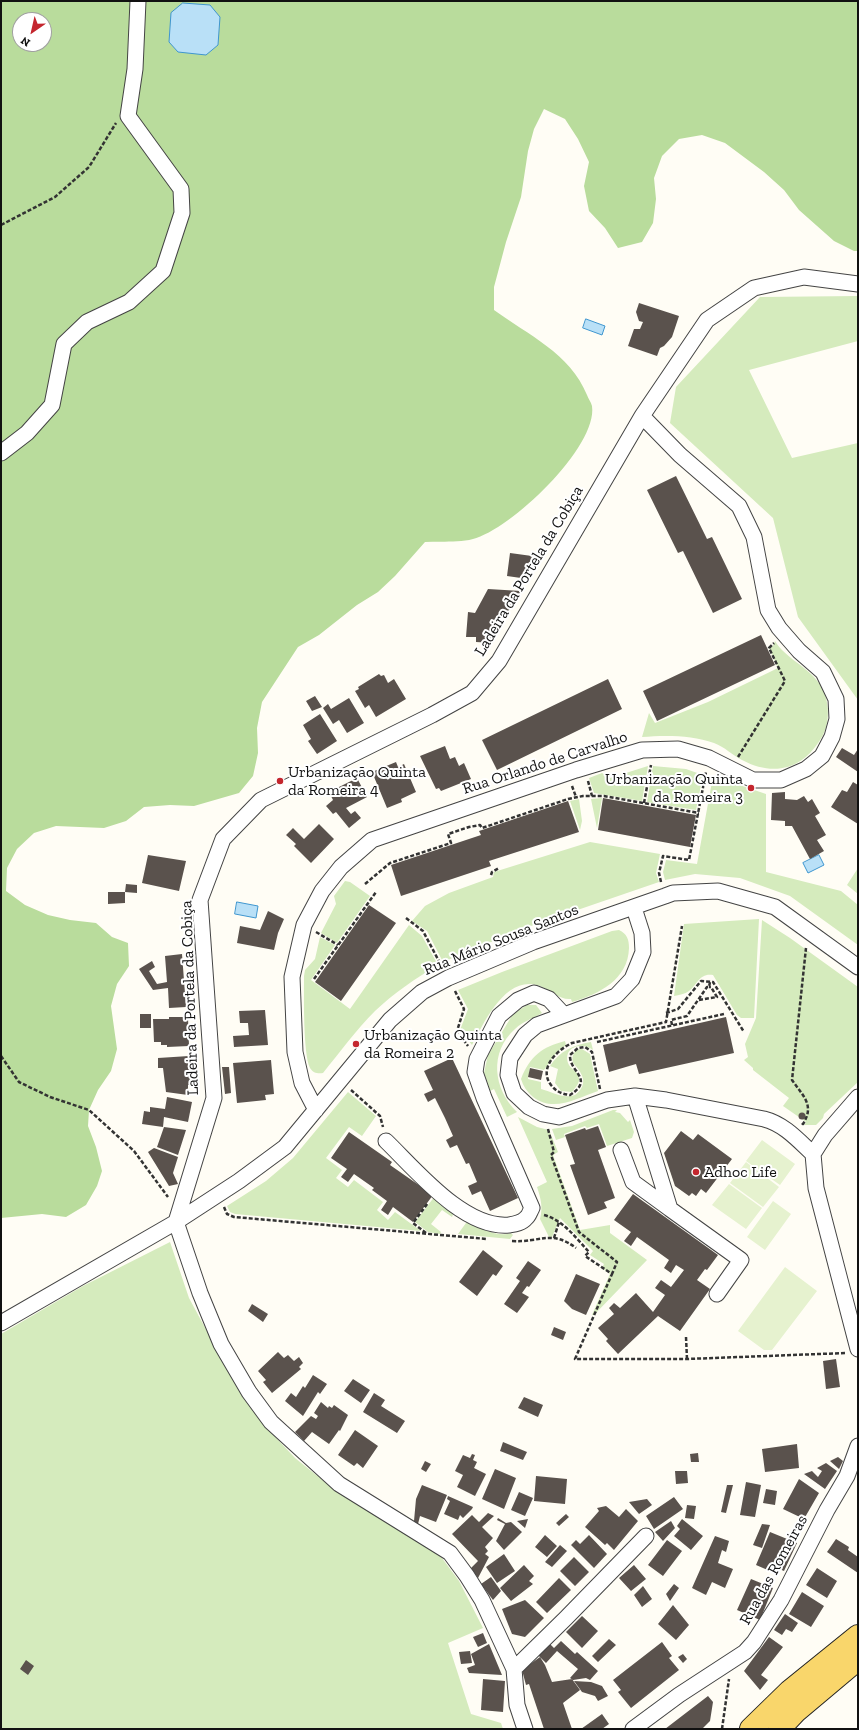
<!DOCTYPE html>
<html>
<head>
<meta charset="utf-8">
<style>
	body { margin:0 }
	#map { position:relative; width:859px; height:1730px; overflow:hidden; background:#fffdf5; font-family:"Zilla Slab",serif }
	canvas { display:block }
	.frame { position:absolute; inset:0; border:2px solid #111; pointer-events:none }
	.north { position:absolute; left:12px; top:12px; width:40px; height:40px; box-sizing:border-box; background:#fff; border:1px solid #a0a0a0; border-radius:50%; rotate:214deg; font-size:11px; font-weight:700; line-height:16px; text-align:center; color:#111 }
	.north::after { content:''; display:block; margin:auto; width:14px; height:18px; background:#c4262e; clip-path:polygon(50% 0,100% 100%,50% 72%,0 100%) }
</style>
</head>
<body>
<div id="map">
<canvas width="859" height="1730"></canvas>
<div class="frame"></div>
<div class="north">N</div>
</div>
<script>
const ctx = document.querySelector('canvas').getContext('2d');
ctx.lineJoin = 'round';
function paint(path, color) {
  ctx.fillStyle = color;
  ctx.fill(path, 'evenodd');
}
function strokePath(path, color, width, dash) {
  ctx.strokeStyle = color;
  ctx.lineWidth = width;
  ctx.lineCap = dash ? 'butt' : 'round';
  ctx.setLineDash(dash || []);
  ctx.stroke(path);
}
function write(font, color, halo, rows, align = 'center') {
  ctx.font = font + ' "Zilla Slab",serif';
  ctx.lineWidth = 4;
  ctx.setLineDash([]);
  ctx.textBaseline = 'middle';
  ctx.strokeStyle = halo;
  ctx.fillStyle = color;
  for (const [text, x, y, turn = 0] of rows) {
    ctx.save();
    ctx.translate(x, y);
    ctx.rotate((+turn || 0) * Math.PI / 180);
    ctx.textAlign = isNaN(turn) ? turn : align;
    if (halo) ctx.strokeText(text, 0, 0);
    ctx.fillText(text, 0, 0);
    ctx.restore();
  }
}
const green = new Path2D(`
	M858 296V341L749 370 792 458 858 443V700L798 617 773 518 670 423 676 387 760 297Z
	M775 641C785 658 807 666 819 683 829 696 831 720 823 735 805 768 776 778 742 760 732 755 725 747 714 743 692 735 665 735 642 737L649 713 655 723 708 702 778 668 769 648 773 646Z
	M648 766 642 801 594 793 589 778 602 773 610 778Z
	M653 766 686 769 703 775 696 810 647 802Z
	M713 776 766 794V872L841 891 858 905V945L790 896 740 878 695 874 665 880 663 872 666 860 697 864Z
	M602 798 597 828 591 799Z
	M579 799 582 821 580 830 570 801Z
	M590 842 660 854 656 873 659 882 525 928 443 962 427 931 412 921 425 906 449 893 493 877 494 872Z
	M858 868V894L847 885Z
	M345 881 350 882 370 896 337 943 321 933 336 904 334 896Z
	M759 919 754 1018H741L737 1015 713 975C699 973 698 984 689 991 685 994 679 995 674 996L684 924Z
	M762 920 790 938 858 987V1082L824 1114 823 1118 816 1125H804L806 1122 783 1106 789 1098 753 1070V1068L744 1060 748 1057 745 1044 756 1018Z
	M409 925 422 936 438 965C416 978 394 993 375 1011 356 1030 340 1052 323 1073 318 1074 313 1073 310 1068 303 1054 304 994 304 976L305 970 315 959 320 937 335 945 311 980 350 1009Z
	M619 930C627 934 629 939 629 948 628 980 599 994 572 1002L571 999C559 1000 551 990 540 986 506 974 485 1021 472 1045L460 1030 468 1009 458 990 502 972 612 931Z
	M527 1005H536L542 1013C533 1019 523 1021 515 1029 489 1052 493 1089 517 1112L507 1117 494 1089 490 1091 484 1073 488 1055 513 1014Z
	M565 1041 566 1045 556 1053 544 1070 530 1067 528 1079 541 1082V1089C552 1092 563 1099 575 1095 589 1084 583 1074 573 1063 571 1056 574 1049 582 1049L590 1054 598 1091C577 1098 554 1113 533 1097 527 1092 523 1086 521 1079 530 1056 542 1047 565 1041Z
	M591 1042 593 1050C583 1042 563 1046 568 1063 570 1069 578 1071 579 1078 580 1083 575 1088 572 1092L561 1091 555 1083 558 1069 550 1066C560 1051 573 1045 591 1042Z
	M348 1092 376 1116 362 1136 349 1127 326 1158 342 1170 336 1178 348 1187 354 1180 383 1202 377 1210 388 1220 395 1212 421 1231 235 1214 230 1212 227 1206 266 1181 293 1158Z
	M613 1110H617L615 1112 620 1113 628 1122 630 1120 634 1132 632 1138 607 1146 599 1124 587 1128 585 1126 564 1134 565 1137 556 1140 552 1129 572 1126Z
	M518 1117 537 1127 549 1130 558 1152 553 1155 580 1230 610 1225V1233L647 1260 594 1315H592L610 1274 602 1268 604 1264 590 1255 593 1251 560 1218 552 1237H549L540 1219C543 1207 541 1199 537 1187L547 1182Z
	M435 1196 454 1212 452 1217 442 1210 431 1224 441 1232 440 1234 428 1232 415 1222Z
	M466 1223H469C480 1228 499 1238 511 1233L513 1235 510 1239 458 1234Z
	M170 1242 189 1298 242 1396 266 1427 295 1458 335 1490 425 1545 442 1558 459 1581 483 1628 448 1643 471 1714 501 1723 503 1729H1V1334L83 1286Z`);
const forest = new Path2D(`
	M1 1H858V251H854L834 241 799 210 784 190 764 172 725 143 702 135 679 139 662 156 654 178 656 199 653 223 642 242 618 248 605 228 589 211 584 186 589 162 578 139 565 119 544 109 534 129 528 151 521 197 506 242 494 287V310C528 335 570 353 587 395 588 398 591 402 592 406 598 447 510 530 473 539 458 543 440 541 425 542L395 576 378 592 357 605 319 635 298 647 262 702 257 728 258 753 253 776 239 793 194 806 170 805 144 807 126 821 104 828 56 826 34 833 17 849 7 868 6 891 25 905 48 915 70 920 96 923 112 937 128 943 129 966 117 984 111 1006 117 1049 111 1071 98 1090 89 1110 88 1126 96 1147 102 1171 97 1186 86 1205 66 1217 42 1214 1 1218ZM20 20H44V44H20Z`);
const pitch = new Path2D(`
	M762 1140 795 1164 780 1185 746 1161Z
	M746 1162 779 1187 763 1207 730 1183Z
	M729 1184 762 1208 746 1229 712 1205Z
	M773 1201 791 1214 765 1250 747 1237Z
	M785 1267 817 1291 772 1350H764L738 1331Z`);
const water = new Path2D(`
	M183 3 210 5 220 17 218 45 206 55 178 52 169 42 171 13Z
	M586 319 605 326 602 335 583 328Z
	M819 855 824 865 808 873 803 863Z
	M237 902 258 906 256 918 235 914Z`);
const building = new Path2D(`
	M639 303 679 316 672 337 664 346 660 348 657 356 628 346 634 329H640L643 322 639 321 636 312Z
	M676 476 707 539 712 537 742 599 713 613 683 551 678 553 647 490Z
	M510 553 532 556 529 575 522 574 521 578 507 576Z
	M488 589 521 591 506 615H499L498 628H494L493 643 476 642V637H466L468 612 475 613Z
	M761 635 775 665 657 721 643 691Z
	M379 674 381 676 384 675 388 683 394 679 406 699 376 717 369 705 365 708 355 691 359 689 358 687Z
	M608 679 622 709 497 770 482 740Z
	M315 696 322 707 312 711 306 701Z
	M349 698 364 723 347 733 339 720 333 724 323 708 328 704 331 709Z
	M320 714 337 741 317 754 308 741 311 739 303 725Z
	M445 746 450 759 455 757 459 766 464 763 471 779 441 791 439 788 436 789 420 756Z
	M842 748 854 755 858 749V772L836 757Z
	M396 762 398 767 404 764 416 792 401 799 402 802 387 808 372 772Z
	M357 778 367 797 346 808 351 814 355 811 361 818 349 828 336 812 333 814 326 806 333 800 329 792Z
	M853 782 858 785V824L831 807 842 790 847 792Z
	M785 792V799L797 800 804 796 808 802 812 799 820 813 815 816 826 835 817 840 824 851 810 859 792 826H785V821L771 820 772 793Z
	M603 798 696 815 690 847 598 830Z
	M568 801 579 832 489 861 491 866 401 896 391 865 481 835 479 831Z
	M319 824 334 839 311 863 294 846 296 844 286 835 293 828 304 839Z
	M148 855 186 861 179 891 142 883Z
	M126 884 137 885V893L125 892V903L108 904V892H125Z
	M369 905 396 923 341 1001 315 982Z
	M268 911 284 919 278 933 274 950 237 943 240 926 260 930Z
	M182 954 186 1007 169 1008 168 988 153 990 139 969 152 961 155 967 149 971 157 984 167 982 165 956Z
	M265 1010 268 1045 234 1047 233 1036 249 1035 248 1023H240L239 1011Z
	M140 1014H151V1028H140Z
	M169 1017H188L189 1046 167 1047V1045H161V1042H154L153 1019H169Z
	M726 1017 734 1053 639 1074 636 1064 609 1072 603 1045Z
	M189 1056 191 1085H188V1095L166 1092 163 1068H158V1058Z
	M452 1058 518 1198 490 1211 481 1191 472 1195 468 1186 477 1182 469 1163 466 1164 457 1145 450 1148 446 1140 453 1136 445 1118 435 1098 428 1102 424 1094 433 1090 424 1071Z
	M271 1060 274 1094 265 1095 266 1100 237 1103 233 1063Z
	M222 1067H229L231 1093 225 1094Z
	M530 1068 543 1071 541 1080 528 1077Z
	M167 1097 192 1102 188 1122 164 1117 163 1127 142 1124 144 1111 150 1112V1107L165 1109Z
	M798.5 1116a3.5 3.5 0 1 1 7 0a3.5 3.5 0 1 1-7 0Z
	M598 1126 606 1147 598 1150 615 1198 604 1202 607 1208 588 1215 570 1165 575 1164 565 1135 585 1128 586 1130Z
	M164 1127 186 1130 178 1155 157 1147Z
	M681 1131 693 1140 698 1134 732 1159 706 1193 701 1189 696 1196 692 1193 689 1196 675 1186 664 1153Z
	M349 1132 392 1162 390 1165 433 1195 413 1222 393 1207 388 1215 381 1210 387 1201 372 1190 374 1188 354 1174 348 1182 341 1177 347 1169 331 1158Z
	M154 1148 178 1157 173 1173 178 1184 169 1186 148 1152Z
	M633 1194 718 1255 707 1270 705 1269 697 1280 710 1289 680 1331 658 1316 618 1354 606 1341 608 1339 598 1328 614 1314 609 1308 614 1303 620 1308 636 1293 653 1312 665 1295 655 1288 661 1280 671 1287 684 1270 676 1265 671 1273 664 1268 669 1260 637 1237 631 1246 624 1241 631 1232 614 1220Z
	M483 1250 503 1266 496 1276 493 1274 477 1296 459 1282Z
	M528 1261 541 1270 529 1287 527 1286 522 1293 529 1297 517 1313 504 1304 520 1281 516 1278Z
	M576 1274 600 1284 586 1315 572 1309 564 1301Z
	M252 1304 268 1314 263 1322 248 1311Z
	M554 1327 566 1332 563 1340 551 1335Z
	M278 1352 284 1358 288 1355 294 1361 299 1357 303 1363 299 1367 301 1369 272 1393 263 1382 266 1380 258 1371Z
	M836 1359 840 1387 826 1389 823 1361Z
	M313 1375 327 1384 320 1394 318 1392 303 1416 285 1401 291 1393 296 1397 303 1386 305 1388Z
	M353 1379 370 1390 361 1403 344 1391Z
	M374 1393 385 1400 381 1406 405 1421 397 1433 363 1412Z
	M524 1397 543 1405 538 1417 518 1408Z
	M321 1402 328 1408 329 1406 332 1408 334 1405 348 1415 340 1431 339 1430 329 1444 312 1432 304 1441 295 1432 311 1416 316 1419 318 1416 314 1413Z
	M355 1430 378 1446 363 1468 357 1463 354 1466 338 1455Z
	M503 1442 527 1452 523 1460 500 1451Z
	M797 1444 799 1468 765 1472 762 1449Z
	M698 1453 699 1462H691L690 1454Z
	M472 1454 475 1455 473 1460 477 1462 474 1468 486 1474 475 1496 457 1487 463 1475 455 1471 463 1455 470 1458Z
	M838 1457 843 1461 839 1469 830 1461Z
	M425 1461 431 1464 426 1472 421 1469Z
	M826 1463 837 1471 825 1489 804 1474 812 1471 818 1477 822 1471 817 1468Z
	M495 1469 516 1478 504 1509 482 1499Z
	M675 1471H687L688 1483 676 1484Z
	M536 1476 567 1479 565 1504 534 1501Z
	M799 1479 819 1493 804 1519 783 1509Z
	M746 1482 761 1485 755 1517 740 1515Z
	M422 1485 447 1495 436 1522 420 1516 418 1524 414 1521 416 1499Z
	M727 1485H733L726 1513 721 1512Z
	M766 1489 777 1491 775 1505 763 1503Z
	M519 1492 533 1498 525 1516 511 1510Z
	M448 1496 473 1507 472 1509 463 1518 460 1515 458 1520 444 1514 450 1501 447 1499Z
	M674 1497 683 1509 654 1529 646 1516Z
	M647 1499 652 1505 639 1514 629 1502Z
	M687 1505 696 1506 694 1519 685 1518Z
	M606 1506 619 1517 626 1509 638 1521 614 1550 607 1543 605 1545 585 1527 599 1511 597 1508Z
	M488 1513 494 1516 482 1527 493 1538 485 1547 488 1551 485 1554 489 1557 478 1578 471 1568 478 1561 452 1534 472 1515 479 1522Z
	M566 1514 569 1517 559 1526 556 1523Z
	M498 1518 506 1523 511 1522 522 1532 504 1550 496 1541 505 1524 497 1520Z
	M528 1519 525 1528 517 1521Z
	M682 1519 703 1536 691 1550 674 1536 680 1529 677 1526Z
	M671 1521 675 1528 663 1541 655 1532Z
	M762 1524 770 1525 762 1548 753 1545Z
	M770 1532 797 1543 784 1571 772 1566 770 1571 756 1565Z
	M545 1535 557 1546 547 1557 535 1547Z
	M589 1535 607 1554 594 1568 571 1545 576 1540 580 1544Z
	M715 1536 729 1541 726 1552 722 1550 718 1563 733 1569 725 1588 712 1582 706 1595 692 1588Z
	M836 1539 849 1547 848 1550 858 1557V1573L827 1552Z
	M667 1540 682 1551 663 1576 648 1565Z
	M560 1545 567 1551 552 1567 545 1562Z
	M504 1554 515 1571 497 1583 486 1567Z
	M574 1557 589 1572 575 1586 560 1571Z
	M524 1565 534 1576 529 1581 533 1584 511 1601 500 1588Z
	M634 1565 646 1579 631 1591 619 1578Z
	M817 1568 837 1581 827 1598 806 1585Z
	M491 1577 501 1591 493 1600 481 1584Z
	M559 1578 571 1590 547 1613 536 1602Z
	M751 1579 773 1588 760 1620 737 1610Z
	M674 1584 679 1588 670 1601 666 1594Z
	M643 1586 652 1599 642 1607 634 1595Z
	M802 1592 824 1606 811 1627 789 1614Z
	M525 1600 544 1618 525 1637 512 1634 502 1609Z
	M673 1605 689 1625 676 1640 658 1624Z
	M785 1614 798 1623 792 1632 786 1629 782 1635 774 1630Z
	M582 1616 598 1631 582 1648 566 1632Z
	M483 1633 487 1643 478 1647 473 1637Z
	M769 1637 783 1647 761 1675 768 1680 760 1690 744 1671Z
	M609 1639 616 1645 598 1662 592 1656Z
	M561 1641 575 1654 577 1652 598 1671 590 1680 586 1678 573 1680 570 1678 578 1669 557 1651 546 1663 537 1654 549 1643 554 1648Z
	M662 1642 672 1656 669 1658 679 1670 631 1708 618 1692 621 1690 613 1680Z
	M489 1644 502 1675 469 1673 467 1668 475 1665 471 1654Z
	M470 1651 472 1663 461 1664 459 1652Z
	M683 1654 687 1659 683 1663 678 1657Z
	M540 1657 545 1665 552 1682 572 1679 580 1690 563 1703 572 1729H544L529 1684 526 1685 522 1670Z
	M26 1660 34 1666 28 1675 20 1669Z
	M483 1679 505 1681 503 1712 481 1710Z
	M574 1681 591 1682 602 1686 608 1696 598 1701 595 1696 582 1692Z
	M708 1696 713 1702 710 1721 702 1729H665Z
	M602 1714 609 1724 602 1729H581Z`);
const path = new Path2D(`
	M1 225 55 197 89 167 116 123
	M738 757 785 681 769 648 774 643
	M588 781 592 796
	M572 786 576 797
	M644 803 651 765
	M491 875 492 872 499 868
	M661 882 659 873 663 856 689 860 706 772
	M365 884 390 863 451 843 448 834 469 827 480 825 482 828 568 799 583 796H604L699 813
	M406 918 423 931 441 965
	M316 932 338 945
	M314 979 376 892
	M455 991 464 1009 457 1031 468 1046
	M699 1000 717 997 711 987H709
	M666 1013 678 1009 701 981 713 982 744 1032
	M672 1025 671 1020 687 1016 707 987H709L710 982
	M597 1042 724 1014
	M1 1056 19 1082 50 1097 89 1110 134 1151 168 1197
	M600 1089 592 1052 585 1047 578 1048 570 1055C569 1072 595 1079 570 1095 561 1094 556 1091 551 1085 538 1068 557 1050 572 1043L666 1022 682 926
	M351 1090 380 1116 383 1127
	M802 1123 803 1124C815 1105 803 1096 792 1080L806 948
	M548 1129 554 1152 551 1155 579 1232 617 1262 612 1274
	M224 1207 227 1214 234 1217 487 1239
	M544 1215C563 1220 576 1238 589 1252L585 1256 612 1274 575 1359H687L846 1353
	M426 1233 413 1223 428 1203
	M554 1238 559 1222
	M512 1241C540 1243 551 1229 576 1248
	M686 1337 687 1359
	M722 1729 729 1679`);
const street = new Path2D(`
	M1 453 27 433 52 405 64 344 87 322 129 302 163 271 182 213 181 189 128 116 135 69 138 1
	M634 908 642 933 643 952 632 979 616 996 537 1025 525 1035 510 1058 508 1075 514 1093 529 1107 543 1114 559 1117 607 1100 635 1096 666 1100 764 1119C784 1124 798 1140 813 1154L816 1188 858 1349
	M635 1096 670 1209 741 1260 717 1294
	M316 1110 302 1083 295 1052 292 977 304 925 322 891 341 867 372 840 576 770 642 750 678 749 709 758 753 780H781L806 769 822 756 832 737 837 719 836 699 823 672 799 651 779 628 768 610 754 537 739 506 680 455 642 416
	M386 1141C416 1170 464 1229 509 1225 515 1224 522 1223 526 1218 529 1216 530 1211 532 1208L484 1098 475 1072 477 1059 499 1016 518 1000 534 993 549 999 564 1015
	M621 1150 633 1182 670 1209
	M813 1154 825 1135 858 1097
	M1 1323 176 1222 239 1181 285 1147 390 1020 422 992 448 978 533 942 665 896 673 893 718 891 775 907 858 967
	M514 1669 566 1618 646 1536
	M525 1729 517 1705 514 1669 482 1600 467 1576 450 1553 339 1484 271 1422 249 1392 221 1344 200 1293 176 1222 214 1098 200 900 223 839 261 800 432 715 472 693 499 661 642 416 707 320 754 288 804 277 858 284
	M633 1729 679 1695 745 1652 754 1642 781 1600 827 1510 847 1476 858 1446`);
const primary = new Path2D(`
	M751 1729 790 1691 858 1636
	M779 1729 796 1711 858 1659`);
const markers = [
	[280,781,4,"#c4262e"],
	[751,788,4,"#c4262e"],
	[356,1044,4,"#c4262e"],
	[696,1172,4,"#c4262e"]
];
const streetNames = [
	["Ladeira da Portela da Cobiça",529,571,-59],
	["Rua Orlando de Carvalho",545,763,-18],
	["Rua Mário Sousa Santos",501,940,-22],
	["Ladeira da Portela da Cobiça",190,998,-92],
	["Rua das Romeiras",774,1570,-61]
];
const poiNames = [
	["Urbanização Quinta",288,772],
	["da Romeira 4",288,790],
	["Urbanização Quinta",743,779,"right"],
	["da Romeira 3",743,797,"right"],
	["Urbanização Quinta",364,1035],
	["da Romeira 2",364,1053],
	["Adhoc Life",704,1172]
];
paint(green, '#d5ebbd');
paint(forest, '#b9dc9c');
paint(pitch, '#e6f2cf');
paint(water, '#b9e0f7');
strokePath(water, '#3f96cf', 1);
paint(building, '#5a524d');
strokePath(street, '#444', 17);
strokePath(primary, '#222', 24);
strokePath(path, '#333', 2.5, [4, 2]);
strokePath(street, '#fff', 15);
strokePath(primary, '#f9d66b', 22);
for (const [x, y, r, color] of markers) {
  const dot = new Path2D();
  dot.arc(x, y, r, 0, 2 * Math.PI);
  ctx.fillStyle = color;
  ctx.fill(dot);
  strokePath(dot, '#fff', 1.5);
}
write('16px', '#111', '#fff', streetNames);
write('16px', '#111', '#fff', poiNames, 'left');
</script>
</body>
</html>
